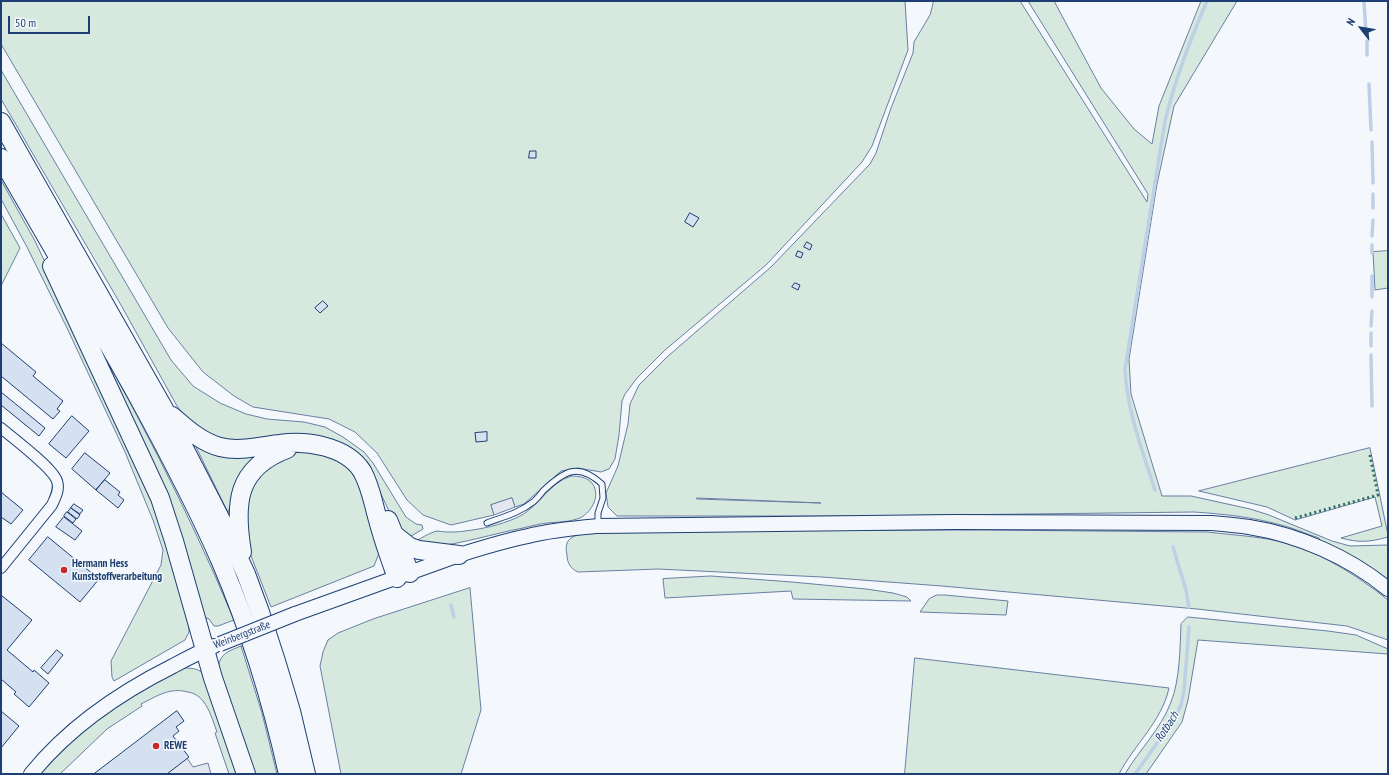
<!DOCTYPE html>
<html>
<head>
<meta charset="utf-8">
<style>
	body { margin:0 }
	#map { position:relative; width:1389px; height:775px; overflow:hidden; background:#f4f7fb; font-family:"PT Sans Narrow",sans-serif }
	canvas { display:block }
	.frame { position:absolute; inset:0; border:2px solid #1d3f73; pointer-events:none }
	.north { position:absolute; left:1341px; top:8px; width:40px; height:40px; -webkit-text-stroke:3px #f4f7fb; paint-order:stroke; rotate:301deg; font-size:11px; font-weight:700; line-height:16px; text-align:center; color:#1d3f73 }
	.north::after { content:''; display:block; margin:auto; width:14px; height:18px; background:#1d3f73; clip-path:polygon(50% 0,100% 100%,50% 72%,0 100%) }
	.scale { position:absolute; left:8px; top:16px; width:82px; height:18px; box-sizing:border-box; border:2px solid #1d3f73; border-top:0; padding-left:5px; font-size:12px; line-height:14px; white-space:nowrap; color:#1d3f73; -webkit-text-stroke:3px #f4f7fb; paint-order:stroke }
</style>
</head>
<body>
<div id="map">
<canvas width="1389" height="775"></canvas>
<div class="frame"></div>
<div class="north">N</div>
<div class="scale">50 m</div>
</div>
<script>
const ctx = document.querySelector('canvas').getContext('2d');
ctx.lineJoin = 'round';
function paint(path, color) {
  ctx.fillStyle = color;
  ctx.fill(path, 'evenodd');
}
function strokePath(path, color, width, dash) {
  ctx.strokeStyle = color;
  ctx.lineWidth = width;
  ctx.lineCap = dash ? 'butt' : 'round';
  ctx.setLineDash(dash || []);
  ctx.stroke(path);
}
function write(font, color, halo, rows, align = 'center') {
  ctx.font = font + ' "PT Sans Narrow",sans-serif';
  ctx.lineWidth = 3;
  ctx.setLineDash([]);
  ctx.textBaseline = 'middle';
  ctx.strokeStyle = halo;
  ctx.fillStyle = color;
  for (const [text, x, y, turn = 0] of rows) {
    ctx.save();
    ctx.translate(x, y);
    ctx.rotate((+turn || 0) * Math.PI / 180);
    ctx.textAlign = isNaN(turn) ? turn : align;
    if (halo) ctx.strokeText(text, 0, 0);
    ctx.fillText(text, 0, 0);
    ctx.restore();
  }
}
const green = new Path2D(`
	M1 1H905L908 50 872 146 862 162 766 265 665 350 637 378 625 394 622 401 619 435 615 459 609 469 601 472 578 468 561 471 524 504 515 507 512 498 491 505 494 515 451 525 423 515 407 500 377 453 355 432 329 419 253 407 234 396 203 372 168 328 1 44Z
	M934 1H1020L1147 202 1148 194 1028 1H1054L1101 88 1134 129 1152 144 1159 106 1201 1H1237L1174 106 1157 184 1129 359 1131 394 1162 496H1191L1250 509 1269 515 1332 541 1350 546 1388 545V581L1321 542 1319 538C1306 534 1294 528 1281 525 1252 517 1224 514 1194 512L863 516H617L608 507 606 493 618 466 628 424 630 404 639 385 667 357 771 267 870 164 876 153 891 108 913 53 914 42 930 15ZM697 498 821 503 697 499Z
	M1 70 171 360 193 386 220 403 246 414 267 419 304 422 325 427 343 437 364 452 373 463 406 517 416 524 422 525 423 529 406 539 399 532 370 471 359 457 250 442 219 441 189 422 177 406 121 305 1 99Z
	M1 180 35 241 133 448 162 515 189 625V632L185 640 114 681 112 677 111 661 161 565 163 550 153 520 125 452 67 328 27 247 1 199Z
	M1 214 20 248 1 286Z
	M1388 251V288L1375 290 1373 252Z
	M71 296C132 403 187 507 234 620L218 626H214L209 619 204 617Z
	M194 442 263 453 240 481 228 512Z
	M1370 448 1388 535V537C1370 542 1359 543 1341 538L1382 526 1375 497 1295 520 1267 507 1199 491Z
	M322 451 352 469 360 485 381 548 374 566 271 607 244 538 241 523 256 473 292 452Z
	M571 476C578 476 586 477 591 482 602 494 592 512 580 518 570 522 558 522 547 523 539 524 531 526 523 528 492 534 462 544 430 547 425 547 418 545 412 544 419 539 429 533 437 531 440 531 443 532 446 532 452 532 459 532 465 531 482 529 500 525 516 518 538 509 548 483 571 476Z
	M982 530 1208 532C1231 535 1255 536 1278 541 1319 551 1355 574 1388 600V640L1347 626 1197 609 942 586 822 577 658 569 578 572C571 569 567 563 567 555 566 551 566 546 567 543 572 531 599 532 611 531Z
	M711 576 792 582 866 589 893 593 907 597 911 601 793 599 791 591 665 598 663 579Z
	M470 588 481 710 461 774H341L320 666 323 652 328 640 338 633 373 619Z
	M937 595H945L1008 601 1006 615 920 612 929 599Z
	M1188 617 1328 631 1356 635 1388 649V654L1198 640 1188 700 1182 722 1146 774H1125C1139 750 1161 729 1171 702 1180 680 1180 647 1181 624Z
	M241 646 262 713 277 774H254L218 668C220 653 229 651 241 646Z
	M915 658 1169 688C1162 721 1134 745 1119 774H905Z
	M184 668C194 668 199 669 207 676L243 774H229L215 733 217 732C213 721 210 710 203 701 199 696 194 693 188 692 170 687 157 696 141 704L142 706 107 729 60 774H38C45 766 53 757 61 749 95 718 141 688 184 668Z`);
const parking = new Path2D(`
	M512 498 515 507 494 515 491 505Z
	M187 758 193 767 208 763 211 774H167Z`);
const stream = new Path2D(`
	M1364 1 1366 34
	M1367 41V55
	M1369 84 1371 130
	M1372 142 1373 183
	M1373 208V194
	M1372 236 1373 220
	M1372 245V253
	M1372 297V276
	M1371 326 1372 311
	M1371 346V333
	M1371 355 1372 406
	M1155 490C1142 449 1127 411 1125 369L1165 121C1175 80 1190 40 1207 1
	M1173 547 1186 590 1189 607
	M451 605 454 617
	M1135 774 1175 718 1181 705 1184 691 1189 627`);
const building = new Path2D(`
	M530 151H536V158H529Z
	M690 213 699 218 693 227 685 222Z
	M807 242 812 245 810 250 804 247Z
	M798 251 803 253 801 258 796 256Z
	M795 283 800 285 798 290 792 287Z
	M323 301 328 306 320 313 315 308Z
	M1 343 36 372 33 376 63 401 57 409 60 411 53 419 1 376Z
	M1 392 45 428 39 436 1 405Z
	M72 416 89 431 66 458 49 444Z
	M487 432V441L476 442 475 433Z
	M85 453 110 473 96 490 72 469Z
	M105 480 120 492 118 495 124 500 118 508 96 490Z
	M1 492 23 510 11 524 1 517Z
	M74 504 83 510 80 514 71 508Z
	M71 508 80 515 77 519 68 512Z
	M67 512 76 519 73 523 64 516Z
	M64 517 82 531 75 540 56 527Z
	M48 537 99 579 80 602 29 560Z
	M1 595 32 620 7 650 33 672 34 670 49 683 29 707 14 694 16 692 1 679Z
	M57 650 63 655 48 674 41 668Z
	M1 711 19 726 1 748Z
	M177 711 184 721 176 727 179 731 173 736 189 757 167 774H94Z`);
const lane = new Path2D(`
	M487 523C503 517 519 513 533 502 537 499 540 495 543 491 564 471 578 462 602 484L603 498 598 513V525`);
const street = new Path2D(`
	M1 428C14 439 53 468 57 481 60 490 55 498 52 505L1 568`);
const secondary = new Path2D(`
	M295 614 459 555C481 548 504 541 528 536 551 530 575 528 598 526L954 522 1212 523C1224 524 1237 525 1249 527 1299 535 1349 557 1388 589
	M31 774C69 727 119 693 173 666 186 659 199 652 214 646`);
const highway = new Path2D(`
	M1 122 164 409 219 516 246 574 260 612 276 661 291 711 306 774
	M1 158C46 236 92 314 136 393 166 448 196 504 221 562 250 630 272 702 288 774
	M52 266 160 498 174 541 213 678 246 774
	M172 416C186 428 201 442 220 447 240 452 260 446 280 444 306 440 346 446 362 471 371 487 373 503 378 520 383 539 390 559 397 578
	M388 520 410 573
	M396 536 410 547 419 550 459 555
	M242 552C234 504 236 468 287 449`);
const secondaryBridge = new Path2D(`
	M220 644 295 614`);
const hedge = new Path2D(`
	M1295 518 1378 495 1370 455`);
const markers = [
	[64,570,4,"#c62828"],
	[156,746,4,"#c62828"]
];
const poiNames = [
	["Hermann Hess",72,564],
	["Kunststoffverarbeitung",72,577],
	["REWE",164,746]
];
const streetNames = [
	["Weinbergstraße",242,635,-21]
];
const waterNames = [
	["Rotbach",1167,727,-57]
];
paint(green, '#d7e8df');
strokePath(green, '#687fa3', 1);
paint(parking, '#e3e8f0');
strokePath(parking, '#687fa3', 1);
strokePath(stream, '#bed0e5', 3.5);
paint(building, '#d5e0f0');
strokePath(building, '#1d3f73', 1);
strokePath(lane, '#1d3f73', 7);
strokePath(street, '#1d3f73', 12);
strokePath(secondary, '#1d3f73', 16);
strokePath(highway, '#1d3f73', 20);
strokePath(lane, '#f4f7fb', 5);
strokePath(street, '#f4f7fb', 10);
strokePath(secondary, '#f4f7fb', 14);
strokePath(highway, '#f4f7fb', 18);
strokePath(secondaryBridge, '#1d3f73', 16, []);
strokePath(secondaryBridge, '#f4f7fb', 14);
strokePath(hedge, '#2c6c60', 3, [2, 3]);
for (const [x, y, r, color] of markers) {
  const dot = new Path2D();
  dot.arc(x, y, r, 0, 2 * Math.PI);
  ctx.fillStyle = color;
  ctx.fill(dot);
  strokePath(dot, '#f4f7fb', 1.5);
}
write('bold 11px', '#1d3f73', '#f4f7fb', poiNames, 'left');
write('11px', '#1d3f73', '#f4f7fb', streetNames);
write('italic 12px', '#1d3f73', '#f4f7fb', waterNames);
</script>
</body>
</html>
